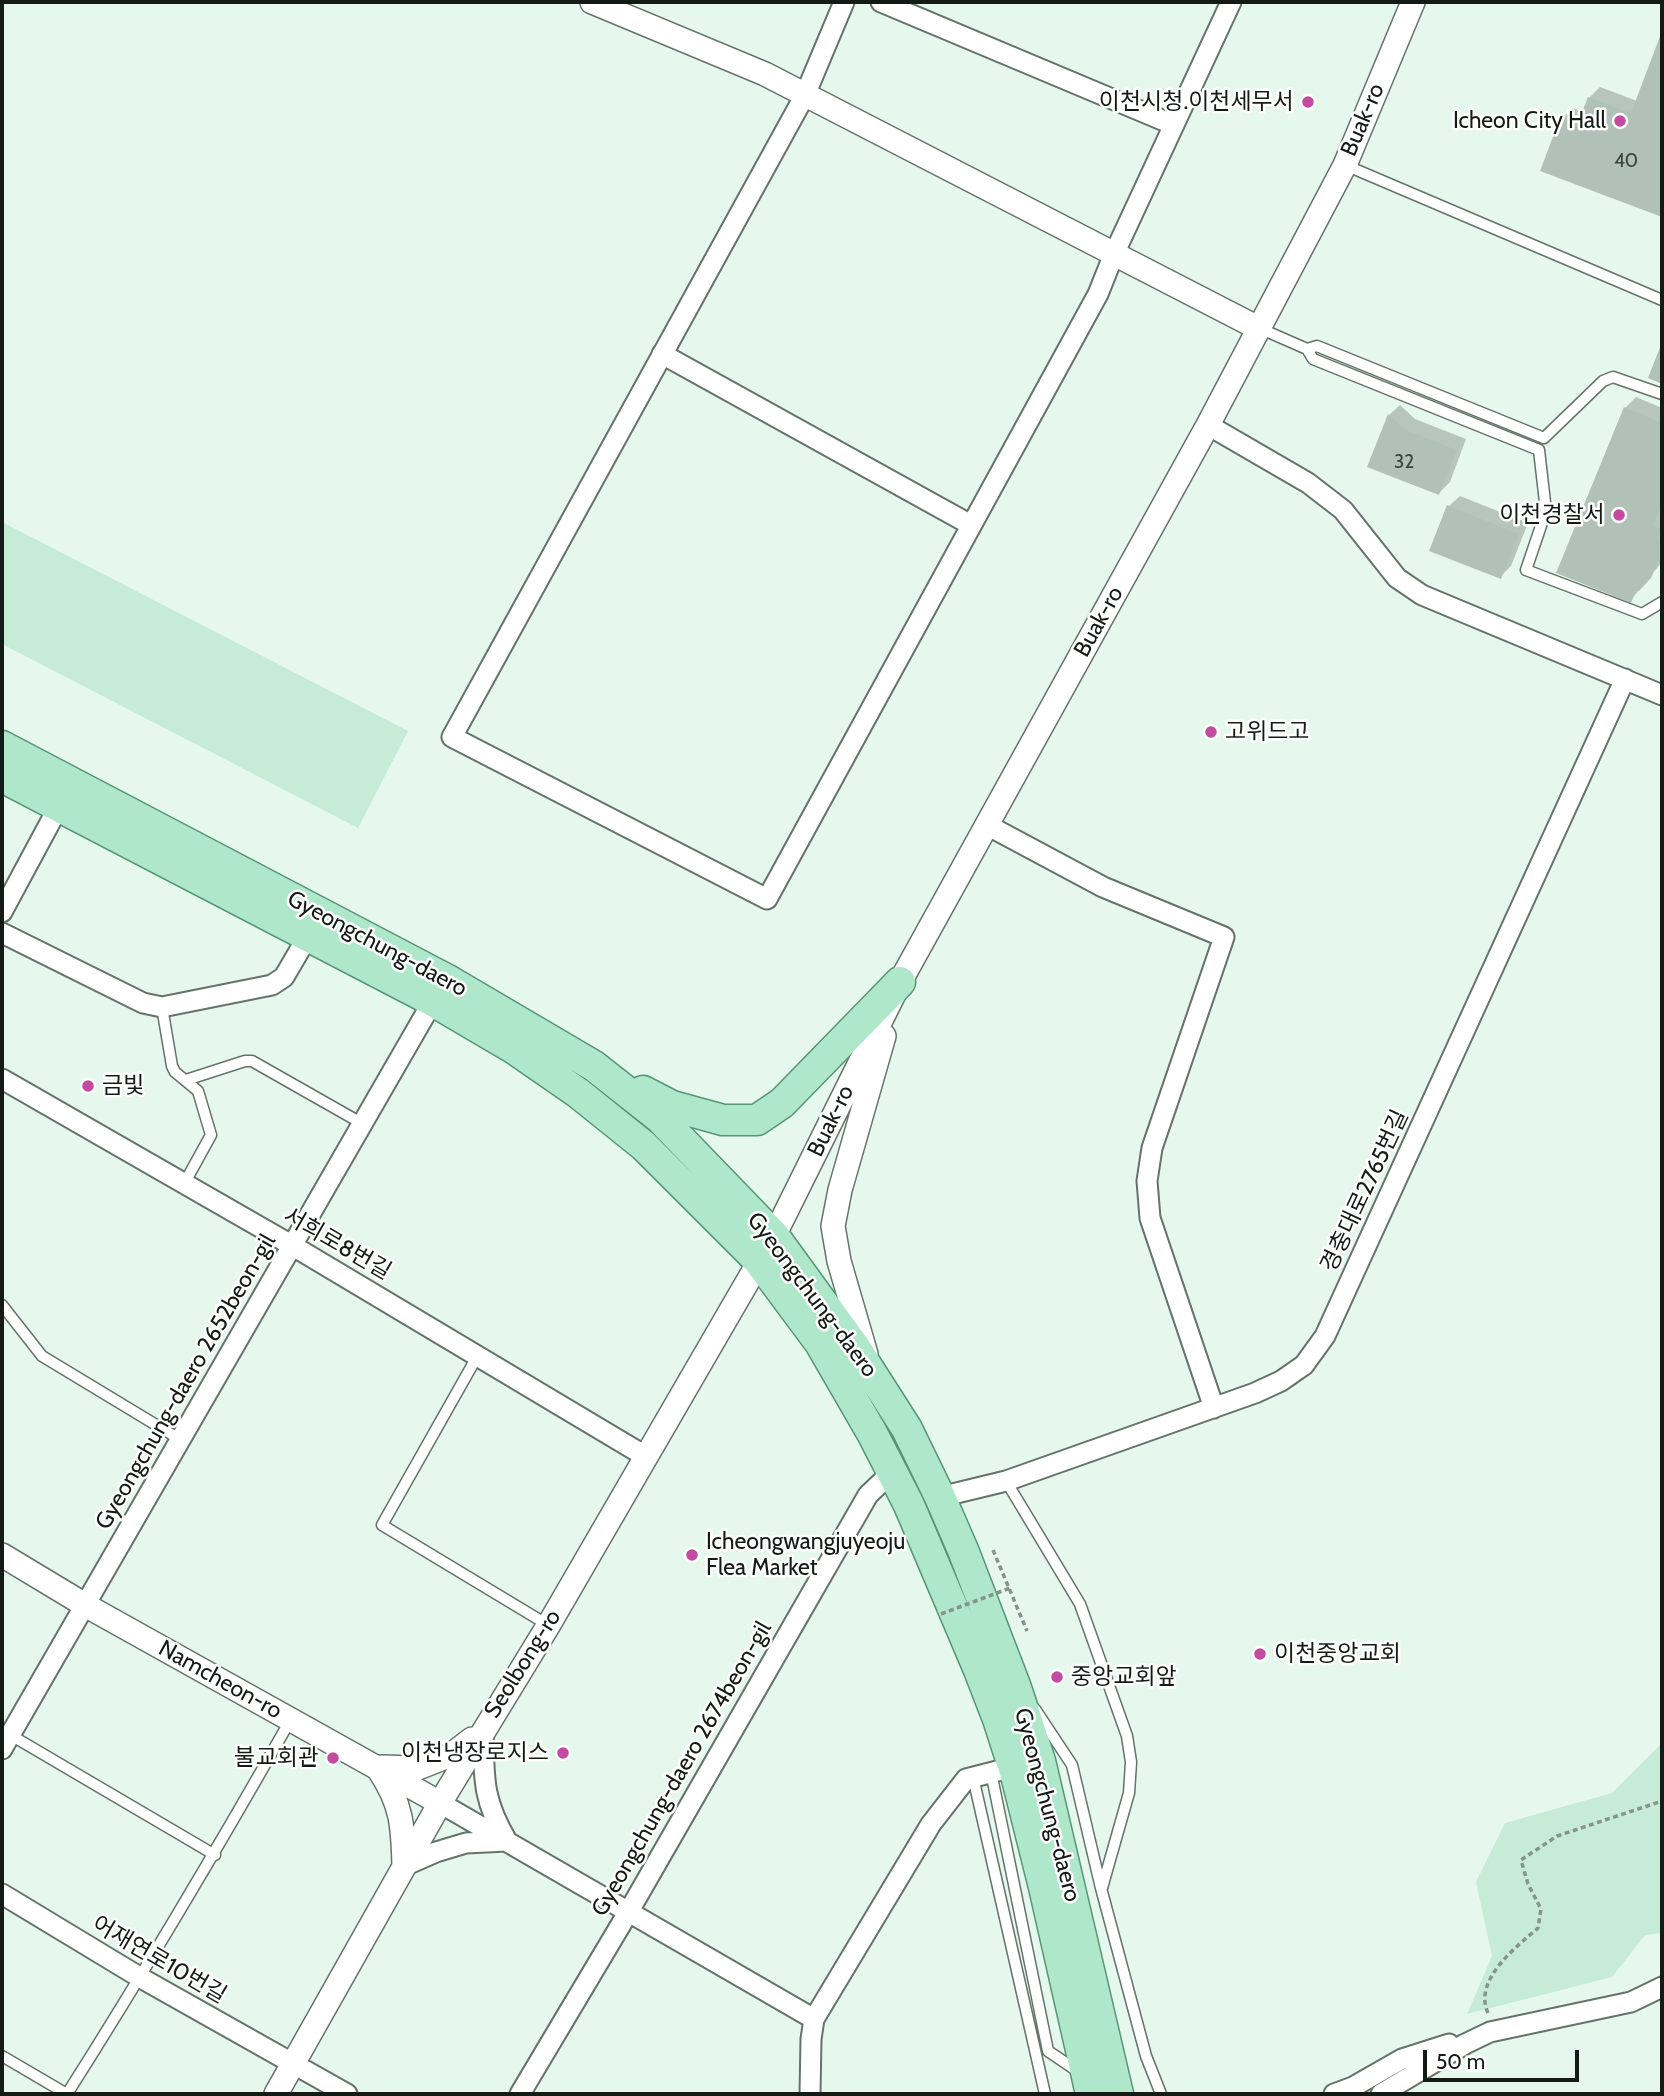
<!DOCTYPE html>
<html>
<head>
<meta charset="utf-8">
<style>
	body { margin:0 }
	#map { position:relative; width:1664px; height:2096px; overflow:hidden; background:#e6f7ed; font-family:Cabin,sans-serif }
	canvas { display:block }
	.frame { position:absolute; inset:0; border:4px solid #141a16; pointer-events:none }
	.scale { position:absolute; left:1423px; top:2050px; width:156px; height:32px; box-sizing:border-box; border:4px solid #141a16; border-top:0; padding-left:9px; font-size:21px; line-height:24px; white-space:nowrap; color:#141a16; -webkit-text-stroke:5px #fff; paint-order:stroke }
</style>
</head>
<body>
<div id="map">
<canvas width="1664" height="2096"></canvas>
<div class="frame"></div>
<div class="scale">50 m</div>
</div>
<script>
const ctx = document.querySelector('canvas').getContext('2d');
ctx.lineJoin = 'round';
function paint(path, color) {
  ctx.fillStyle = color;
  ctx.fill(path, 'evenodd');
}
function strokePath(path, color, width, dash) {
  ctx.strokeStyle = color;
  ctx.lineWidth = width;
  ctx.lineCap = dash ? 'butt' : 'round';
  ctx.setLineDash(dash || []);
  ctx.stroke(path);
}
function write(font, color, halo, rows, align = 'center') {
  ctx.font = font + ' Cabin,"Noto Sans KR",sans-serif';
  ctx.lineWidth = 5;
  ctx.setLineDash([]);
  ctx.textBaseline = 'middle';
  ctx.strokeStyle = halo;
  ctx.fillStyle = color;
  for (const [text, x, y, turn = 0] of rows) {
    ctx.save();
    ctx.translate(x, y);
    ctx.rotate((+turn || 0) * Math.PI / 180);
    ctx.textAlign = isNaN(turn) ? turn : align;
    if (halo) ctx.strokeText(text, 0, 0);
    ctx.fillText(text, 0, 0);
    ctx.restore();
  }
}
const green = new Path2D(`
	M2 522 408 731 358 828 2 644Z
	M1662 1743V1933L1645 1935 1612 1977 1467 2014 1492 1956 1476 1882 1505 1823 1612 1793Z`);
const shadow = new Path2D(`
	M1662 36V215L1542 170 1562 119 1572 108 1584 112 1589 98 1600 87 1637 101Z
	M1636 397 1662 408V562L1630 601 1625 408Z
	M1400 405 1415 419 1466 439 1450 482 1439 493 1370 466 1389 415Z
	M1460 496 1528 523 1511 566 1500 577 1449 506Z`);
const building = new Path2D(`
	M1662 31V217L1540 171 1560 118 1577 125 1588 97 1631 113Z
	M1662 342V384L1648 378Z
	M1624 407 1662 423V503L1653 526 1661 529 1657 539 1659 540V560L1651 578 1639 591 1636 590 1631 603 1556 573Z
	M1388 414 1404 429 1457 450 1439 495 1367 467Z
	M1447 505 1519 534 1501 579 1429 551Z`);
const path = new Path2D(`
	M993 1550 1027 1631
	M1488 2013C1473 1980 1515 1948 1538 1928L1541 1909 1528 1884 1521 1860 1557 1836 1662 1801`);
const service = new Path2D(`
	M1345 165 1662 300
	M1259 328 1307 349
	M1662 394 1613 377 1603 381 1544 438 1317 346 1307 349 1313 359 1539 450 1546 511 1526 570 1642 614 1662 602
	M162 1007 172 1066 175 1072 198 1091 211 1135 184 1184
	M186 1080 245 1061H252L363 1124
	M2 1305 42 1356 181 1440
	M478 1355 382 1525 548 1625
	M1006 1481 1080 1604 1127 1736 1131 1762 1129 1793 1102 1888
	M1035 1709 1072 1765 1101 1888 1146 2056 1161 2094
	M2 1730 215 1855
	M991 1772 1048 2051 1079 2072
	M973 1777 1045 2094
	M2 2056 67 2094
	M67 2094C145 1971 219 1846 291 1719`);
const minor = new Path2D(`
	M844 2 805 95 452 737 767 899 1098 294 1114 254 1231 2
	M881 2 1174 125
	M662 354 971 525
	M1208 425 1308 483 1343 510 1397 578 1422 595 1662 695
	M987 825 1103 887 1224 937 1152 1148 1147 1181 1150 1218 1214 1408
	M2 912 59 806
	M2 933 143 1003 162 1007 272 985 284 977 308 936
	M2 1079 293 1246 645 1456
	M940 1497 1006 1481 1255 1393 1281 1381 1304 1365 1325 1336 1625 679
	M2 1749 433 1001
	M440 1803 814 2019
	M404 1866 436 1852 466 1843 507 1841C482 1799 484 1777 483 1730
	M2 1894 141 1978 347 2094
	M520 2094 629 1911 868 1495 892 1472
	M810 2094 811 2039 814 2019 931 1824 966 1779 1013 1767
	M1334 2094 1353 2087 1402 2059 1449 2044
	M1381 2094 1465 2044 1490 2032 1631 2002 1662 1987`);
const tertiary = new Path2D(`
	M592 2 765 74 1258 328
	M866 1354 839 1261 833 1226 840 1190 884 1036
	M2 1555 85 1605 440 1803
	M382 1767 418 1768 451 1755 472 1739
	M379 1770C402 1804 403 1826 404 1866
	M276 2094 440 1803 548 1626 774 1236 900 982 1208 425 1345 165 1413 2`);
const primary = new Path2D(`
	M2 746 446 979 594 1066 660 1118 774 1236 854 1346 907 1429 940 1497 963 1550 1016 1688 1040 1761 1118 2094
	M2 777 433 1001 513 1048 578 1093 644 1146 759 1261 820 1343 872 1433 909 1505 979 1670 998 1719 1016 1775 1044 1887 1091 2094
	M643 1091 672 1106 723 1120H757L782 1103 900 982`);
const pathBridge = new Path2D(`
	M941 1614 1010 1588`);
const markers = [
	[1308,102,7,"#c24a9f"],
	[1620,121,7,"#c24a9f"],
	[1619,515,7,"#c24a9f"],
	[1211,732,7,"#c24a9f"],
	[88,1086,7,"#c24a9f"],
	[692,1555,7,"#c24a9f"],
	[1260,1654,7,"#c24a9f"],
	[1057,1677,7,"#c24a9f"],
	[563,1753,7,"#c24a9f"],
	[333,1758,7,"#c24a9f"]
];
const numberNames = [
	["40",1626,161],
	["32",1404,462]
];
const poiNames = [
	["이천시청.이천세무서",1294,102],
	["Icheon City Hall",1606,121],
	["이천경찰서",1605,515],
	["고위드고",1225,732,"left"],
	["금빛",102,1086,"left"],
	["Icheongwangjuyeoju",706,1542,"left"],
	["Flea Market",706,1568,"left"],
	["이천중앙교회",1274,1654,"left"],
	["중앙교회앞",1071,1677,"left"],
	["이천냉장로지스",549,1753],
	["불교회관",319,1758]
];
const streetNames = [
	["Buak-ro",1363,120,-67],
	["Buak-ro",1099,622,-61],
	["Gyeongchung-daero",377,944,28],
	["Buak-ro",831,1121,-64],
	["경충대로2765번길",1365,1191,-65],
	["서희로8번길",337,1244,30],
	["Gyeongchung-daero",812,1295,53],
	["Gyeongchung-daero 2652beon-gil",186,1382,-60],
	["Seolbong-ro",523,1664,-58],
	["Namcheon-ro",220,1680,29],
	["Gyeongchung-daero 2674beon-gil",682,1769,-60],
	["Gyeongchung-daero",1047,1805,75],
	["어재연로10번길",159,1960,30]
];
paint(green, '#c6ebd7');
paint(shadow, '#0003');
paint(building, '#b1c1b8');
strokePath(service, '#65736b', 13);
strokePath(minor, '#65736b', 23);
strokePath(tertiary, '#65736b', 26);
strokePath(primary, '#569575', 33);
strokePath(path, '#87938b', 3.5, [5, 3.5]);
strokePath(service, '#fff', 10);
strokePath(minor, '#fff', 19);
strokePath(tertiary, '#fff', 23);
strokePath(primary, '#afe7cb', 30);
strokePath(pathBridge, '#87938b', 3.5, [5, 3.5]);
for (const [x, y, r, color] of markers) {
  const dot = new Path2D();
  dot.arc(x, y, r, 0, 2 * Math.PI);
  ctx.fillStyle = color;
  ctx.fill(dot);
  strokePath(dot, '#fff', 2.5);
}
write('19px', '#3b443e', null, numberNames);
write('23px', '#141a16', '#fff', poiNames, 'right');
write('23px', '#141a16', '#fff', streetNames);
</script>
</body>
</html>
